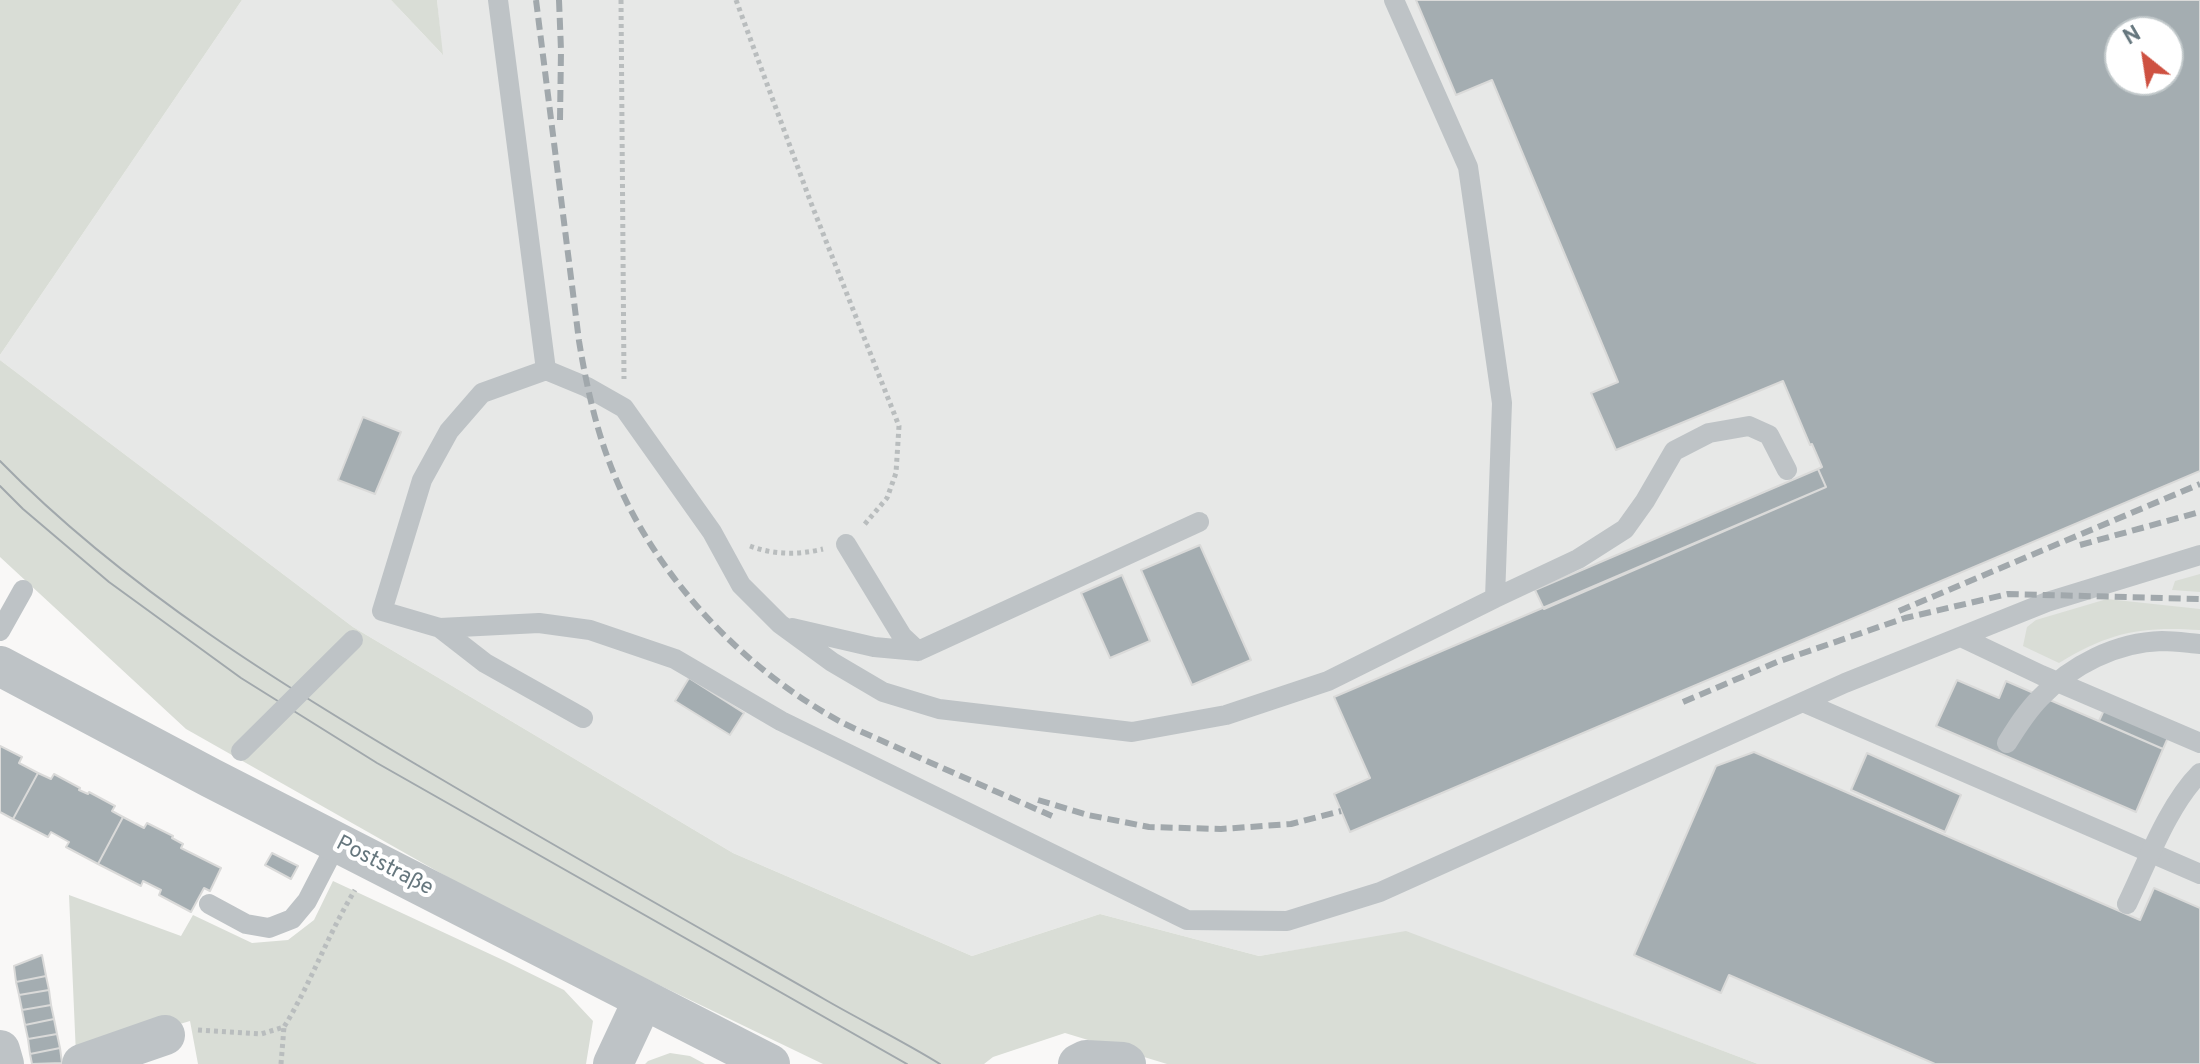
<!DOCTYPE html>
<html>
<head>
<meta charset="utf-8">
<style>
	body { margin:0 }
	#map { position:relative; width:2200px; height:1064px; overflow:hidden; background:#f9f8f7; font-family:Overpass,sans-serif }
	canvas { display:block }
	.north { position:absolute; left:2104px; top:16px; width:80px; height:80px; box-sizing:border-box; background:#fff; border:2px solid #c2c9cb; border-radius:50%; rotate:330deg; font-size:22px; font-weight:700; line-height:32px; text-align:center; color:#66777e }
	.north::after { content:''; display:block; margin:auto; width:28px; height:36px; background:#ce5141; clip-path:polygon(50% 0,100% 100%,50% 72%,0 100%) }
</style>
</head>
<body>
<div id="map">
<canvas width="2200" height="1064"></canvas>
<div class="north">N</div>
</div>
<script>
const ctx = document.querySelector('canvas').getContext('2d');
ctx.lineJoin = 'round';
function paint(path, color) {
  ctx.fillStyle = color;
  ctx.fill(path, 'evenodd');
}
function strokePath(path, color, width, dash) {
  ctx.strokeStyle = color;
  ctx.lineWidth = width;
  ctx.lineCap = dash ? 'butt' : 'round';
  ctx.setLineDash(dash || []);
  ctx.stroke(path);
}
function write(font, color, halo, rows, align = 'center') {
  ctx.font = font + ' Overpass,sans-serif';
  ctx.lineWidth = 8;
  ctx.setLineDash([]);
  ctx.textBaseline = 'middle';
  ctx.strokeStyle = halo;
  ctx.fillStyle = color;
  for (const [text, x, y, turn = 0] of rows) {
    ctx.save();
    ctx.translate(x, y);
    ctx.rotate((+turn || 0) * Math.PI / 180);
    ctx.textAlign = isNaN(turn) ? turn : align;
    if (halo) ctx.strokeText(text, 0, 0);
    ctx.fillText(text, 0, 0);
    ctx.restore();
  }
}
const built = new Path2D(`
	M242 0H391L442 54 437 0H2200V1064H1758L1406 932 1259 956 1100 914 972 956 733 853 353 627 0 360V355ZM2120 32H2168V80H2120Z`);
const green = new Path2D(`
	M0 0H242L0 355Z
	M391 0H437L443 55Z
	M0 360 353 627 733 853 972 956 1100 914 1259 956 1406 931 1758 1064H1167L1065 1033 993 1057 984 1064H823L518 917 186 729 0 557Z
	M2200 574V592L2172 590 2175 581Z
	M2107 599 2200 609V630C2142 626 2109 632 2059 663L2023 646 2027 627 2036 620Z
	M333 881 505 961 564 990 593 1021 586 1064H198L190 1021 76 1055 69 895 181 936 193 915 252 943 288 940 314 920Z
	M670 1053 690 1056 705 1064H645L648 1061Z`);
const building = new Path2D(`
	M1416 0H2200V471L1350 832 1334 794 1370 778 1334 697 1826 487 1818 469 1822 467 1812 444 1810 445 1783 381 1616 450 1591 393 1618 382 1492 80 1456 95ZM2120 32H2168V80H2120Z
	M363 417 401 432 375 494 338 480Z
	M1818 469 1826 487 1544 609 1535 590Z
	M1200 545 1251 660 1192 685 1141 570Z
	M1122 575 1150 641 1110 658 1081 593Z
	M689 678 744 713 730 735 675 701Z
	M1957 680 1999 698 2006 681 2163 749 2136 812 1936 726Z
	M2110 697 2174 724 2163 749 2099 721Z
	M0 746 22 757 19 763 38 773 13 819 0 812Z
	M1754 752 2140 920 2154 888 2200 908V1064H1935L1729 975 1721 993 1634 955 1716 766Z
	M1867 753 1961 795 1945 832 1851 790Z
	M38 773 51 779 54 774 80 788 79 790 88 794 89 792 115 806 112 811 123 817 98 864 66 847 69 842 51 832 48 837 13 819Z
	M123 817 144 828 147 823 173 836 172 838 183 844 181 848 221 868 210 891 204 888 191 912 159 895 161 890 143 881 141 886 98 864Z
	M272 853 298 866 291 879 265 865Z
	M42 955 46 976 16 982 14 966Z
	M46 976 49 990 19 995 16 982Z
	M49 990 51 1005 22 1010 19 995Z
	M51 1005 54 1019 25 1025 22 1010Z
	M54 1019 57 1034 28 1039 25 1025Z
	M57 1034 60 1048 30 1054 28 1039Z
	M60 1048 62 1063 32 1064 30 1054Z`);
const path = new Path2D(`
	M621 0 624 379
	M736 0 811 203 899 426 896 473 887 498 864 525
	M750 546C774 555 798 555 823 549
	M198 1030 261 1034 284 1027C311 983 328 934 355 890
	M281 1064 284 1027`);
const lane = new Path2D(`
	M498 0 546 370 482 393 449 431 422 480 382 611 440 628 539 623 590 630 675 659 781 721 1187 920 1287 921 1380 892 1845 683 2047 602 2200 555
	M546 370 587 387 624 408 712 532 741 585 780 624 832 662 883 692 939 709 1132 732 1226 715 1328 681 1495 598 1502 403 1468 167 1394 0
	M846 544 902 636 918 651 1199 522
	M1495 598 1578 559 1625 529 1645 501 1674 451 1709 433 1749 426 1769 435 1787 470
	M440 628 485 663 583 718
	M792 628 874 647 918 651
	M0 631 23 590
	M1961 637 2041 675 2200 743
	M1803 702 2200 874
	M2007 743C2017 727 2027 711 2040 698 2071 665 2117 642 2162 641 2175 641 2188 643 2200 644
	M209 904 246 924 269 928 292 919 307 901 337 843`);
const street = new Path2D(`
	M0 666 211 778 770 1064
	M0 1050 4 1064
	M82 1064 165 1035
	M613 1064 643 1000
	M1078 1064 1086 1060 1123 1062 1126 1064`);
const tram = new Path2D(`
	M0 461C125 589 287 689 441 779 568 854 696 926 824 999 862 1021 903 1041 940 1064
	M0 486 23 509 109 582 241 678 377 763 907 1064`);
const rail = new Path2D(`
	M536 0 579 341C586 383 595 425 610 464 651 572 740 667 841 722 859 731 878 739 896 747 948 771 1000 793 1052 816
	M559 0 561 50 560 120
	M2080 545 2200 512
	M1899 611 2200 484
	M1683 702 1777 662 1905 618 2008 594 2200 599
	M1038 800 1088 815 1149 827 1221 829 1291 824 1341 811`);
const laneBridge = new Path2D(`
	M241 751 353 640
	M2127 904C2147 863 2168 805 2200 773`);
const streetNames = [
	["Poststraße",384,867,27]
];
paint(built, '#e7e8e7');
paint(green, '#d9ddd6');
paint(building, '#a4adb1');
strokePath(building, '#dadad9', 2);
strokePath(path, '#b9bdbe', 5, [4, 4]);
strokePath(lane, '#bec3c6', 20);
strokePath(street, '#bec3c6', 40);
strokePath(tram, '#a1a8ac', 2);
strokePath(rail, '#a1a8ac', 6, [12, 6]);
strokePath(laneBridge, '#bec3c6', 20);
write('22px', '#66777e', '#fff', streetNames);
</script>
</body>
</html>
